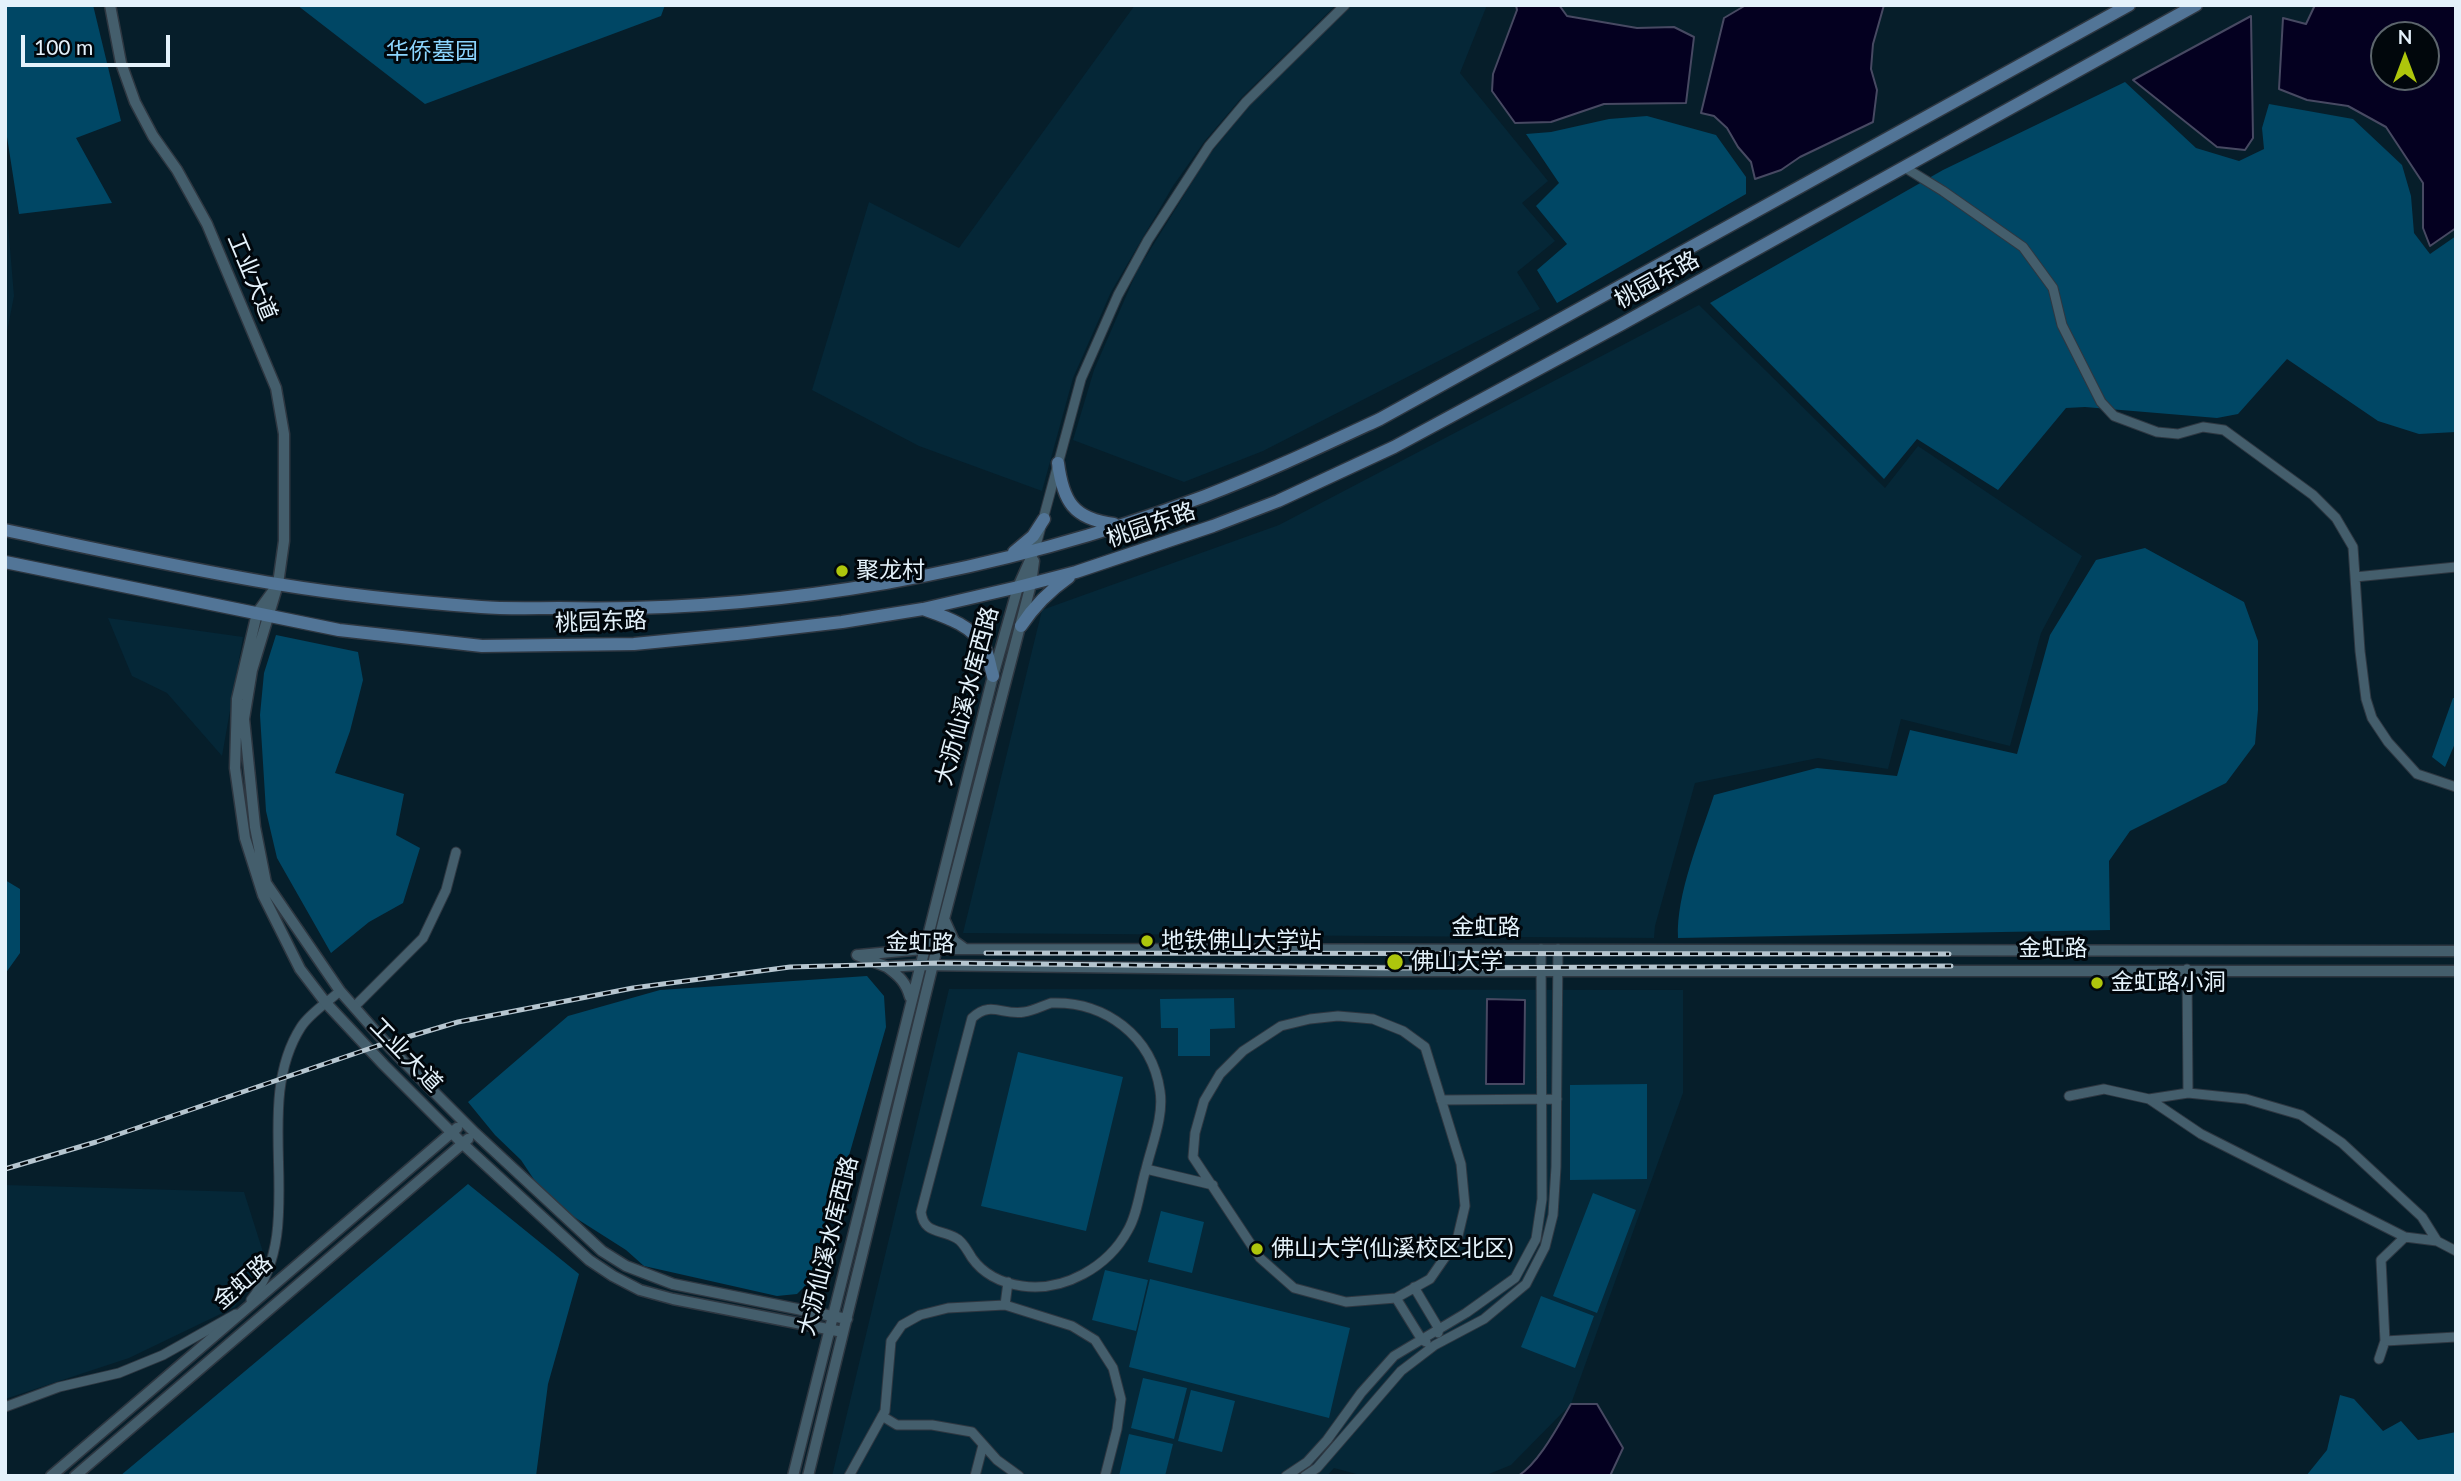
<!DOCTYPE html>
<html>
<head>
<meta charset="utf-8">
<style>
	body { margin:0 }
	#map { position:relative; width:2461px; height:1481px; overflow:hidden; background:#061e2a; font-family:Lato,sans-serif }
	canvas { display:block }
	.frame { position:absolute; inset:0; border:7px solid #e4f2fb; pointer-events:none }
	.north { position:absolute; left:2370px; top:21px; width:70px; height:70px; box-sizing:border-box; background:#01070c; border:2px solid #5c656c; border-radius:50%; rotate:0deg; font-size:19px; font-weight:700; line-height:28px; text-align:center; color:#e4f2fb }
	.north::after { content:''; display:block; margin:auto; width:24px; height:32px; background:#aec60c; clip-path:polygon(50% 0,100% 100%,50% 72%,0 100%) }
	.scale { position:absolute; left:21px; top:35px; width:149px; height:32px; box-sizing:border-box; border:4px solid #e4f2fb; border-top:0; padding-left:9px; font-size:21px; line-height:24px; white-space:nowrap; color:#e4f2fb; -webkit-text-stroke:5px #01070c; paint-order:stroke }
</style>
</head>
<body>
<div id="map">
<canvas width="2461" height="1481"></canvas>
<div class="frame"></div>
<div class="north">N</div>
<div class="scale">100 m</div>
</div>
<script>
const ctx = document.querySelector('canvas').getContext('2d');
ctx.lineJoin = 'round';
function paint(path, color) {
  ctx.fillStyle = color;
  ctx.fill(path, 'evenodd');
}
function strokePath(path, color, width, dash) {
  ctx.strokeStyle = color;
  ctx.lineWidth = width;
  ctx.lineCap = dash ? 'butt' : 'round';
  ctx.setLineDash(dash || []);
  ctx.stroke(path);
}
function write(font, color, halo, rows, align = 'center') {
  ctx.font = font + ' Lato,"Noto Sans SC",sans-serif';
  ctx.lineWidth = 6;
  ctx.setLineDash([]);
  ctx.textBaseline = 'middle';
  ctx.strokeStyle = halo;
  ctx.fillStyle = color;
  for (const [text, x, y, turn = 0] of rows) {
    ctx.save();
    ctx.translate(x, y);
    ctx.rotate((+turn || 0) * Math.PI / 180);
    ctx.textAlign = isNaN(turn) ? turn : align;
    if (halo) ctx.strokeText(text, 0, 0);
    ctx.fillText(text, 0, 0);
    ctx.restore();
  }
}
const built = new Path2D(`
	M1135 5H1336L1242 97 1204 142 1173 186 1111 292 1073 378 1042 491 919 446 812 390 869 202 959 248Z
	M1351 5H1487L1460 73 1548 181 1522 203 1555 241 1517 272 1540 309 1263 451 1184 482 1073 440 1094 370 1137 271 1209 155 1249 106Z
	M5 188 14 296 5 342Z
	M1699 305 1885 488 1918 446 2082 556 2041 633 2010 746 1901 719 1888 769 1818 758 1695 783 1655 926 1654 938 963 933 1042 610 1279 525Z
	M108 618 243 637 222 756 167 693 132 676Z
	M949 989 1683 990V1093L1571 1404 1511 1465 1484 1476H1364L1334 1468 1327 1476H832Z
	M5 1185 244 1192 263 1252 235 1307 129 1358 5 1399Z`);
const green = new Path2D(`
	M5 5H93L121 121 76 138 112 203 19 214 5 124Z
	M297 5H665L661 16 425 104Z
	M2125 82 2196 148 2239 161 2264 149 2262 128 2269 104 2353 119 2402 165 2411 196 2414 233 2430 254 2456 236V432L2419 434 2378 421 2287 359 2238 414 2217 418 2085 407 2066 408 1998 490 1917 439 1884 479 1710 303 1943 170Z
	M1647 116 1716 135 1746 177V194L1557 303 1537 270 1567 244 1536 206 1559 183 1526 134 1551 132 1609 119Z
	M2145 548 2244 602 2258 641V710L2255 744 2226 783 2130 831 2109 861 2110 930 1678 938C1676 894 1700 838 1714 795L1817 768 1897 776 1910 730 2017 754 2050 635 2096 560Z
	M276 635 358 652 363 680 350 731 335 773 404 794 396 835 420 848 403 903 369 922 331 953 277 858 266 811 260 715 264 673Z
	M2453 698H2456V741L2445 767 2432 757Z
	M5 880 20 889V953L5 974Z
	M867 976 884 996 886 1027 814 1277 797 1294 777 1296 644 1266 626 1250 560 1208 537 1184 521 1160 495 1135 468 1102 568 1016 660 990Z
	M1234 998 1235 1028 1210 1029V1056H1178V1028H1161L1160 999Z
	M1018 1052 1123 1077 1086 1231 981 1206Z
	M1647 1084V1179L1570 1180V1085Z
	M468 1184 579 1274 548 1384 536 1476H120Z
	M1593 1193 1636 1210 1597 1313 1553 1296Z
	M1161 1211 1204 1222 1192 1273 1148 1262Z
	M1105 1270 1148 1280 1136 1331 1092 1320Z
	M1150 1279 1350 1328 1329 1418 1129 1367Z
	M1541 1296 1594 1316 1575 1368 1521 1347Z
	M1143 1378 1187 1388 1174 1439 1131 1428Z
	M1191 1390 1235 1401 1222 1452 1178 1441Z
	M2340 1395 2354 1399 2383 1431 2401 1421 2418 1440 2456 1432V1476H2306L2327 1450Z
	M1129 1434 1173 1444 1165 1476H1119Z`);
const water = new Path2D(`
	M1516 5H1559L1567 16 1637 28 1674 27 1694 37 1686 103 1604 104 1551 122 1515 123 1492 91 1493 74 1517 10Z
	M1746 5H1884L1873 44 1871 69 1877 90 1873 122 1800 157 1781 170 1755 179 1751 162 1738 147 1727 128 1714 116 1701 113 1724 18Z
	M2315 5H2456V228L2430 246 2423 228V183L2386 127 2348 106 2307 100 2279 89 2283 18 2306 24ZM2384 35H2426V77H2384Z
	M2251 16 2253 138 2245 150 2217 147 2133 80Z
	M1487 999 1525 1000 1524 1084H1486Z
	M1571 1404H1597L1623 1448 1610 1476H1518C1539 1463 1558 1426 1571 1404Z`);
const minor = new Path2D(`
	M1904 167 1943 191 2023 247 2053 288 2062 325 2101 402 2114 416 2157 432 2178 434 2203 427 2224 430 2313 495 2336 518 2353 547 2360 651 2366 699 2372 718 2388 742 2417 774 2456 787
	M1035 549 1081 379 1118 295 1148 240 1209 146 1246 102 1345 5
	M2355 577 2456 567
	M2187 969 2188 1093
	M1051 1003C1105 1001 1152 1036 1160 1091 1164 1116 1152 1144 1146 1169 1140 1188 1138 1213 1128 1230 1108 1267 1064 1292 1022 1286 1002 1283 984 1275 972 1258 968 1252 963 1241 956 1238 940 1229 924 1234 921 1212L972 1018C991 1000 1003 1016 1024 1012 1033 1011 1042 1006 1051 1003Z
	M354 1007 423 938 446 890 456 852
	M1338 1016 1373 1019 1403 1031 1425 1047 1461 1164 1465 1206 1457 1240 1430 1279 1396 1298 1346 1302 1294 1288 1260 1258 1193 1157 1195 1133 1204 1101 1220 1074 1243 1051 1281 1026 1310 1019Z
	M2069 1096 2104 1089 2149 1099 2188 1093 2246 1099 2301 1115 2342 1143 2422 1217 2437 1241 2456 1251
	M2149 1099 2201 1134 2405 1237 2437 1241
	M1441 1100 1557 1099
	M1146 1169 1213 1185
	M1414 1287 1439 1329 1438 1333
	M1396 1298 1422 1340 1426 1342
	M251 1300C310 1226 249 1108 301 1027 310 1013 328 1002 340 991
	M1005 1305 1008 1282
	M2385 1341 2456 1337
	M2379 1359 2385 1341 2381 1260 2405 1237
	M5 1407 59 1387 119 1373 163 1355 236 1314
	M882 1416 897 1425H932L972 1432 997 1460 1019 1476
	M849 1476 885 1411 891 1341 902 1325 920 1315 948 1308 1005 1305 1072 1326 1095 1340 1113 1368 1121 1399 1117 1429 1105 1476
	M975 1476 983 1445
	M1286 1476 1307 1462 1327 1440 1361 1393 1394 1356 1466 1313 1515 1278 1536 1239 1542 1199 1541 949
	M1305 1476 1317 1468 1401 1371 1435 1345 1484 1319 1526 1284 1545 1247 1553 1215 1556 1167 1558 949`);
const tertiary = new Path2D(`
	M110 5 121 63 135 102 153 136 177 170 207 224 276 388 284 434V541L278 584 252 670 244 719 255 827 266 883 340 991 391 1049 475 1133 602 1251 626 1266 673 1284 847 1319
	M273 591 257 613 237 699 235 768 245 838 263 895 300 969 326 1003 384 1065 463 1144 589 1260 613 1276 640 1290 673 1299 843 1332
	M945 921 954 941 965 949
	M857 955 887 967 920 965 1381 971H2456
	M859 955 923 949H965L2456 951
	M887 967C899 976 906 982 910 997
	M51 1476 457 1128
	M75 1476 468 1139
	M793 1476 993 676 1018 587 1035 549
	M808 1476 944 919 1031 584 1034 561`);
const secondary = new Path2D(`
	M1058 463C1063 501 1073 519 1114 524
	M5 530C95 549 186 569 277 584 344 595 413 602 481 607 507 609 533 608 559 608 777 613 1000 573 1205 496 1265 473 1322 446 1380 419L2129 5
	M1014 552 1033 536 1044 519
	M5 562 339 630 482 646 634 644 747 633 842 622 923 609 1018 587 1076 572 1213 526 1278 501 1394 447 1620 325 2196 5
	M923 609C946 617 972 625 985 648 989 656 990 667 993 676
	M1021 626C1034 606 1049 591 1069 577`);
const rail = new Path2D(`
	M986 953 1949 954
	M5 1169 96 1142 377 1046 458 1022 633 988 790 967 939 963 1397 968 1951 966`);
const markers = [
	[842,571,7,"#aec60c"],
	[1147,941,7,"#aec60c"],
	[1395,962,9,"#aec60c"],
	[2097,983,7,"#aec60c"],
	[1257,1249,7,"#aec60c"]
];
const parkNames = [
	["华侨墓园",432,52]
];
const streetNames = [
	["工业大道",252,277,67],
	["桃园东路",1657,280,-29],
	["桃园东路",1151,525,-19],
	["桃园东路",601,622,-2],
	["大沥仙溪水库西路",967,696,-75],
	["金虹路",1486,928],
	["金虹路",920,943,2],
	["金虹路",2053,949],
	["工业大道",406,1055,46],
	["大沥仙溪水库西路",828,1246,-76],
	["金虹路",243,1282,-41]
];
const poiNames = [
	["聚龙村",856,571],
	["地铁佛山大学站",1161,941],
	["佛山大学",1411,962],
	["金虹路小洞",2111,983],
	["佛山大学(仙溪校区北区)",1271,1249]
];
paint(built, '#052737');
paint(green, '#004765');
paint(water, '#040020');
strokePath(water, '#474962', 2);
strokePath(minor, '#2e3741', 11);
strokePath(tertiary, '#2e3741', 13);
strokePath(secondary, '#2e3741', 15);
strokePath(minor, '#445e6c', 9);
strokePath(tertiary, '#445e6c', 10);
strokePath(secondary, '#527597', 12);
strokePath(rail, '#b5c5cf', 5);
strokePath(rail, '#01070c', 2.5, [8]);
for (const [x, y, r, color] of markers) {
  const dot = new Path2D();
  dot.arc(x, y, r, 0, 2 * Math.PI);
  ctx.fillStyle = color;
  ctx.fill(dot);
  strokePath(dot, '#01070c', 2.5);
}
write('23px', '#8cd5fe', '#01070c', parkNames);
write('23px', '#e4f2fb', '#01070c', streetNames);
write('23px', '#e4f2fb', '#01070c', poiNames, 'left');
</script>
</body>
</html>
